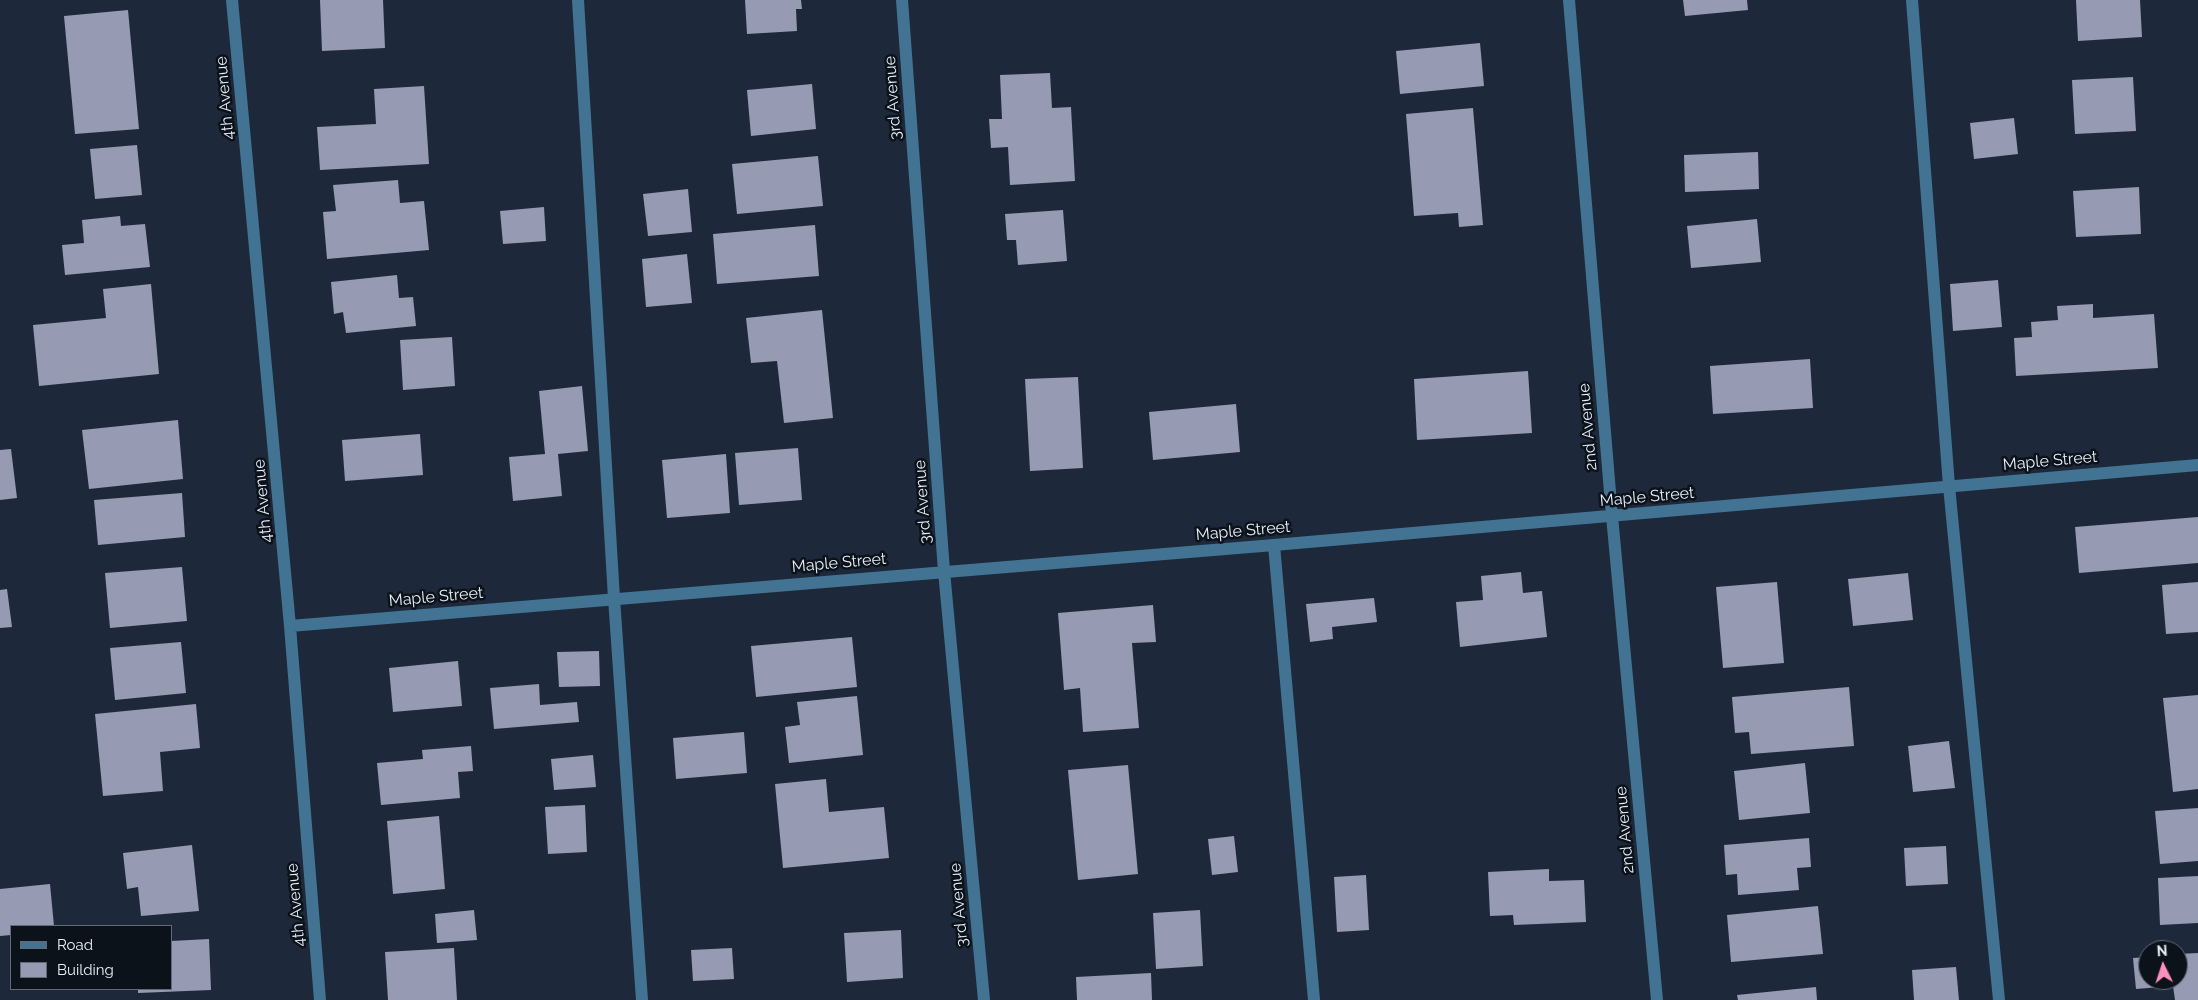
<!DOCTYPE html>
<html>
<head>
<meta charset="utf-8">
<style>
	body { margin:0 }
	#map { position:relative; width:2198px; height:1000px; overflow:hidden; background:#1d293a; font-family:Raleway,sans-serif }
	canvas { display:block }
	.legend { position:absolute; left:10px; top:925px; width:162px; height:65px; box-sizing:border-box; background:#0c1219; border:1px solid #636a73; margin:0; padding:6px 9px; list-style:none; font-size:15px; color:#e5edf9 }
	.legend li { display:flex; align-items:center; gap:10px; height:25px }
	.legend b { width:25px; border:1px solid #636a73 }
	.north { position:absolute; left:2138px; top:940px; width:50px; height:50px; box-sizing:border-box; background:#0c1219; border:1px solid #636a73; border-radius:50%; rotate:356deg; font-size:14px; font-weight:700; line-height:20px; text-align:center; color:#e5edf9 }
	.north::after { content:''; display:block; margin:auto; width:18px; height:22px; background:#fc8fc1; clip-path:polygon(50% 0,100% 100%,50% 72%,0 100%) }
</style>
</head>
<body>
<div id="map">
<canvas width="2198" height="1000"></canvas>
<ul class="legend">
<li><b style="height:6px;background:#437393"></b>Road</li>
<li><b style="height:14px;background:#969ab3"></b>Building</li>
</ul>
<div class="north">N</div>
</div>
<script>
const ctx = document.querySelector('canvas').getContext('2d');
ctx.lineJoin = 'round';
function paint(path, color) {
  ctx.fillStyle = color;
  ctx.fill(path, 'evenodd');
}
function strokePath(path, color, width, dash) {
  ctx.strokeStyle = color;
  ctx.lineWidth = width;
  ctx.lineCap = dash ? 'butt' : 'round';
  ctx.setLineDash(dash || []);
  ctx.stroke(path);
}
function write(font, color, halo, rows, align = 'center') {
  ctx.font = font + ' Raleway,sans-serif';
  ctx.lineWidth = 5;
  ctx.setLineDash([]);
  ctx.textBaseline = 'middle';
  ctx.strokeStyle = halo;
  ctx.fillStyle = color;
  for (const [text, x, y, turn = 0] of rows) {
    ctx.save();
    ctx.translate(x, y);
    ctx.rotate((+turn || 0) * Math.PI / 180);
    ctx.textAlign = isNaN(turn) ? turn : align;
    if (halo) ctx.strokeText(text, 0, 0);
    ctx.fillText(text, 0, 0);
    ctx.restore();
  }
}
const building = new Path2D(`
	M320 0H383L385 48 322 51Z
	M745 0H801L802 9H796L797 31 747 34Z
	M1683 0H1747L1748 10 1685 16Z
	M2076 0H2140L2142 37 2078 41Z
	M128 10 139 129 75 134 64 16Z
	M1480 43 1484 86 1400 94 1396 51Z
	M1050 73 1052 108 1071 107 1075 181 1010 185 1008 147 991 148 989 119H1002L1000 75Z
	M2133 77 2136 131 2075 134 2072 80Z
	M812 84 816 129 751 136 747 90Z
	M424 86 429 164 320 170 317 127 376 124 374 89Z
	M1473 108 1483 225 1459 227 1458 213 1414 216 1406 114Z
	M2014 118 2018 154 1974 159 1970 123Z
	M137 145 142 195 95 199 90 149Z
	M1758 152 1759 189 1685 192 1684 155Z
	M818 156 823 206 737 214 732 164Z
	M398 180 400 203 424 201 429 250 327 259 323 212 336 211 333 185Z
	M2139 187 2141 234 2076 237 2073 191Z
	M688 189 692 232 648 236 643 194Z
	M544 207 546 241 503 244 500 211Z
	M1063 210 1067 261 1018 265 1016 240H1007L1005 214Z
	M120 216 121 226 145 224 150 267 65 275 62 245 84 243 82 220Z
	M1757 219 1761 262 1691 268 1687 226Z
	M815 225 819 276 717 284 713 234Z
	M687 254 692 303 646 307 642 259Z
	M397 275 399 298 413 297 416 326 346 333 343 312 334 314 331 282Z
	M1998 280 2002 327 1953 331 1950 284Z
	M151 284 159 374 39 386 33 325 106 318 103 289Z
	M2093 304V318L2154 314 2158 368 2016 376 2014 338 2032 337 2031 322 2058 320 2057 306Z
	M822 310 833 418 784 423 777 361 751 363 746 318Z
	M452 337 455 386 403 390 400 340Z
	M1810 359 1813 408 1713 414 1710 366Z
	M1528 371 1532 433 1417 440 1414 379Z
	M1078 377 1083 468 1030 471 1025 379Z
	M582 386 588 451 558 454 562 496 513 501 509 457 545 454 539 391Z
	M1236 404 1240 452 1153 460 1149 412Z
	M178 420 183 479 89 489 82 430Z
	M420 434 423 475 345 481 342 440Z
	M798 448 802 500 739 505 735 453Z
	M11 449 17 498 0 500V450Z
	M726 454 730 513 667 518 662 460Z
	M182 493 185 537 98 545 94 500Z
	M2198 517V563L2079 573 2075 527Z
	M182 567 187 621 110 628 105 573Z
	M1521 572 1523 593 1542 591 1547 637 1460 647 1456 602 1483 600 1481 576Z
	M1908 573 1913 620 1853 626 1848 579Z
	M1777 582 1784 663 1723 668 1716 587Z
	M2198 582V632L2166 634 2162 585Z
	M7 589 12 627 0 628V590Z
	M1374 598 1377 622 1332 627 1333 639 1310 642 1306 604Z
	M1153 605 1156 642 1132 643 1139 728 1083 732 1080 688 1064 690 1058 613Z
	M852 637 857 687 756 697 751 646Z
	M181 642 186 693 115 700 110 648Z
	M599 651 600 686 559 687 557 652Z
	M458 661 462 706 393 712 389 668Z
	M539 684 540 705 577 702 579 722 494 729 490 688Z
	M1849 687 1854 746 1751 754 1749 732 1735 733 1732 697Z
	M2198 695V789L2173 792 2163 698Z
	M857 696 863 755 789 763 785 727 800 725 797 702Z
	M196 704 200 748 160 752 163 791 103 796 95 714Z
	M744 732 747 773 676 779 673 738Z
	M1949 741 1955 788 1913 792 1908 746Z
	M471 746 473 771 458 772 460 798 381 805 377 763 423 759 422 750Z
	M593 755 596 787 554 790 551 759Z
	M1805 763 1810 813 1739 820 1734 771Z
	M1128 765 1138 874 1078 880 1068 770Z
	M826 779 829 812 884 807 889 858 783 868 775 784Z
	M585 805 587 852 548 854 545 807Z
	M2198 808V861L2160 864 2155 811Z
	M439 816 445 889 393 894 387 821Z
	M1234 836 1238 872 1212 875 1208 839Z
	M1809 838 1811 867 1797 868 1799 890 1738 895 1737 874 1726 875 1724 845Z
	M192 845 199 911 141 916 138 887 127 889 123 853Z
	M1946 846 1948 884 1906 886 1904 848Z
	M1549 869V881L1584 880 1586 922 1514 925 1513 915 1490 916 1488 872Z
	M1366 875 1369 930 1337 932 1334 877Z
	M2198 876V923L2160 925 2158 878Z
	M50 884 54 926H11V935L0 936V889Z
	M1818 906 1823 954 1731 962 1727 915Z
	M474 910 477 940 437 943 435 914Z
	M1200 910 1203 966 1156 969 1153 913Z
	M901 930 903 978 847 982 844 933Z
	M209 939 211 990 138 993V989H171V941Z
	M454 948 457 1000H388L385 952Z
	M732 948 734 979 693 981 691 950Z
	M2198 953V1000H2175L2173 986 2136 989 2133 958 2148 957V980H2178V954Z
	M1956 967 1959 1000H1914L1912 970Z
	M1151 973 1152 1000H1077L1076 977Z
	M1816 987 1817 1000H1738L1737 995Z`);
const service = new Path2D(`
	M578 0 614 598 642 1000
	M1912 0 1949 486 1999 1000
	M1274 545 1314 1000`);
const minor = new Path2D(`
	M232 0 290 626 320 1000
	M902 0 944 571 984 1000
	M1569 0 1612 516 1657 1000
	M290 626 1274 545 2198 465`);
const streetNames = [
	["4th Avenue",225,98,-95],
	["3rd Avenue",893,98,-94],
	["2nd Avenue",1588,427,-95],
	["Maple Street",2050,461,-5],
	["Maple Street",1647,497,-5],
	["4th Avenue",263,501,-95],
	["3rd Avenue",923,502,-94],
	["Maple Street",1243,531,-5],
	["Maple Street",839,563,-5],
	["Maple Street",436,597,-5],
	["2nd Avenue",1625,830,-95],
	["4th Avenue",296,905,-95],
	["3rd Avenue",959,905,-95]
];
paint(building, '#969ab3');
strokePath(service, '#437393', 12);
strokePath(minor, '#437393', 12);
write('16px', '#e5edf9', '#0c1219', streetNames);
</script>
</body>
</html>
